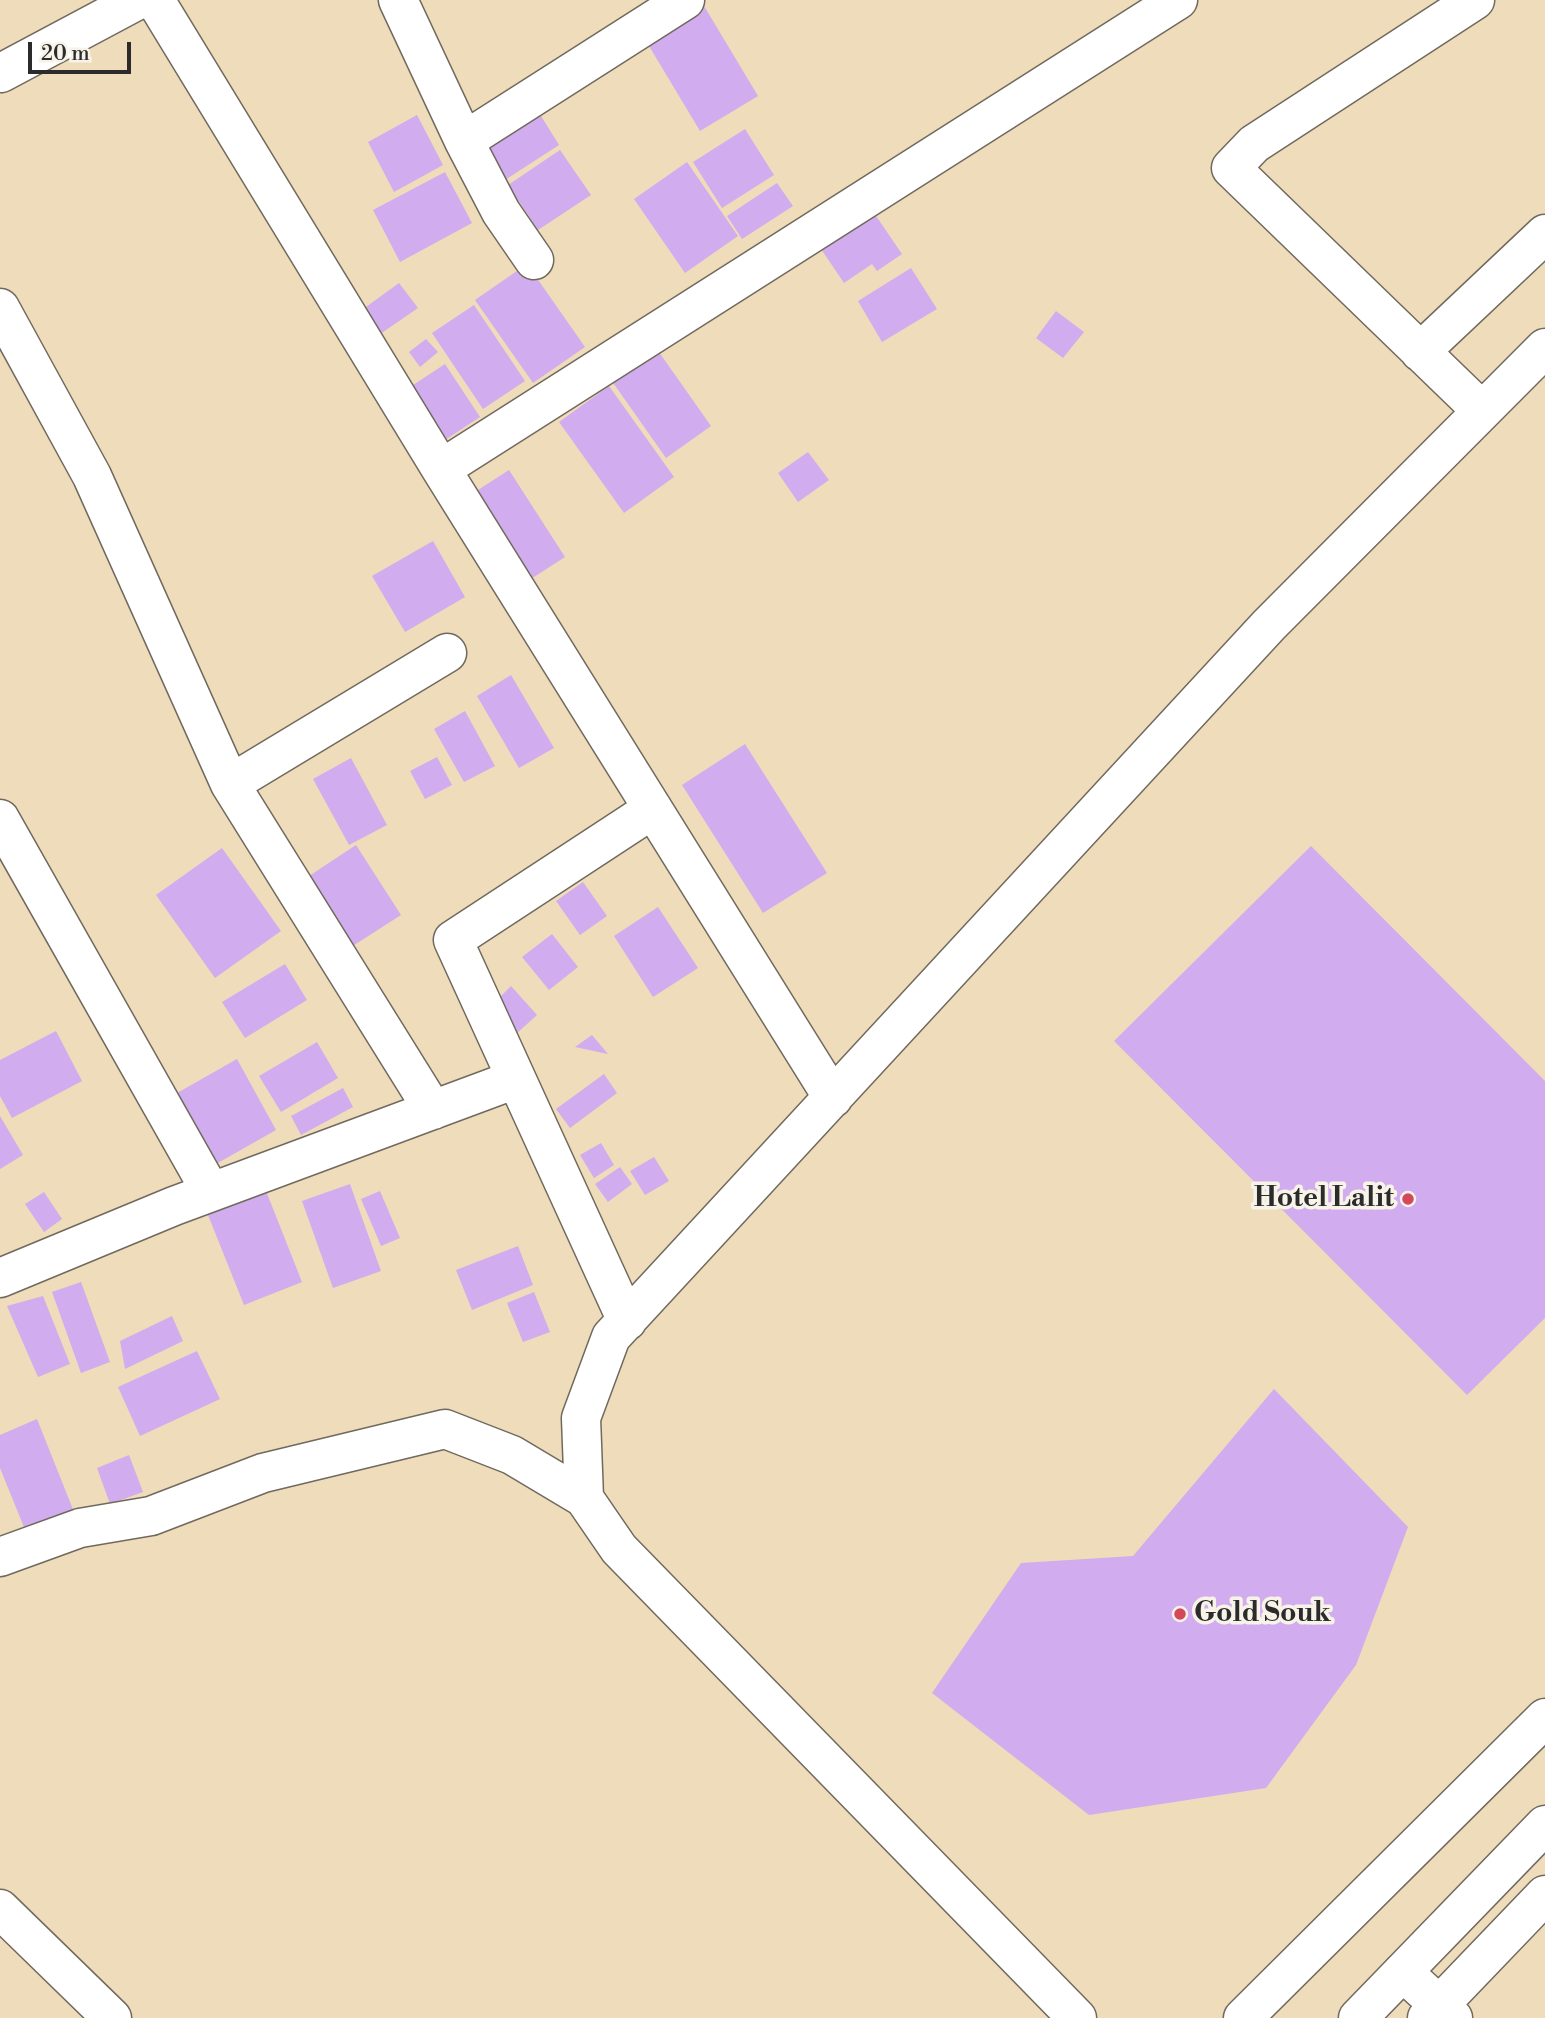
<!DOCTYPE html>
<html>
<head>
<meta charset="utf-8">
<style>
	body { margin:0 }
	#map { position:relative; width:1545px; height:2018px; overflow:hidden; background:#efdcbb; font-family:"Libre Bodoni",serif }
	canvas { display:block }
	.scale { position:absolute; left:28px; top:42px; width:103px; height:32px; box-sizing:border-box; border:4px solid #2b2b2b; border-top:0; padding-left:9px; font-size:21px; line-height:24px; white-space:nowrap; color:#2b2b2b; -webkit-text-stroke:5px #f7f3e8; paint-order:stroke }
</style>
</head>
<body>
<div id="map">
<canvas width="1545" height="2018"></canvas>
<div class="scale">20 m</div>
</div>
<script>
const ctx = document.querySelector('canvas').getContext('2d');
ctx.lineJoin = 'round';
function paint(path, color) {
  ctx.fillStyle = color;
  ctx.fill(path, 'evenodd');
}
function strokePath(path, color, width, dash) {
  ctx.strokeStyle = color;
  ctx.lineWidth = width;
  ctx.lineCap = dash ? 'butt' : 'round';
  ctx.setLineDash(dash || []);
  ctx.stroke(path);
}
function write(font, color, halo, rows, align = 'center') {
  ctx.font = font + ' "Libre Bodoni",serif';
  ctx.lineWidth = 7;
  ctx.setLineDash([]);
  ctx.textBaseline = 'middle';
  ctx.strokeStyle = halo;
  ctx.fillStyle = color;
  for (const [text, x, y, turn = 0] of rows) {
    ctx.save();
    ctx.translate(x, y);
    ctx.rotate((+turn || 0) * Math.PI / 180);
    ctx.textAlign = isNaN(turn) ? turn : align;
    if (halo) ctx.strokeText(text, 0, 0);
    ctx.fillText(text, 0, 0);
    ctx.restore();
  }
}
const building = new Path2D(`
	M704 6 758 96 700 131 646 41Z
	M533 103 559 145 505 180 478 138Z
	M417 115 443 165 394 192 368 142Z
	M745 129 774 175 722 208 693 162Z
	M560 150 591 195 538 230 508 185Z
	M687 162 738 236 685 273 634 199Z
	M445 172 472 223 400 262 373 210Z
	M777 183 793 206 742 239 727 216Z
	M872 210 902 254 877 271 872 264 844 283 819 246Z
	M527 264 585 347 533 383 475 300Z
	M911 268 937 309 882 342 858 301Z
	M399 283 418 308 373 339 355 315Z
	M474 305 525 381 483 409 432 333Z
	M1056 311 1084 332 1063 358 1036 338Z
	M426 339 438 352 420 367 409 352Z
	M654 345 711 426 666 458 609 377Z
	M445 364 480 417 436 446 401 393Z
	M609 386 674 477 624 513 559 422Z
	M808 452 829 480 798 502 778 473Z
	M509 470 565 557 520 586 464 499Z
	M433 541 465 597 405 632 372 576Z
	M511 675 554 748 519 768 477 696Z
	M465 711 495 766 464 782 434 729Z
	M745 744 827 873 763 913 682 785Z
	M437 757 452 785 425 799 410 771Z
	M351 758 387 825 349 845 313 779Z
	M356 845 401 915 348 949 303 880Z
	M1311 846 1545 1081V1318L1467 1395 1114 1041Z
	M222 848 281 931 215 978 156 895Z
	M583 882 607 916 580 935 556 901Z
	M658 907 698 968 653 997 614 936Z
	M552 934 578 967 549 990 522 957Z
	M285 964 307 1000 245 1038 222 1002Z
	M511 986 537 1015 517 1033 492 1005Z
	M56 1031 82 1081 12 1118 0 1096V1060Z
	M592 1035 608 1054 575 1047Z
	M317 1042 338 1078 281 1112 259 1076Z
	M237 1059 276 1130 202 1172 163 1101Z
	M604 1074 617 1093 570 1128 556 1109Z
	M343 1088 353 1107 301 1135 291 1116Z
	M0 1116 23 1155 0 1169Z
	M601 1143 614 1165 594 1178 580 1155Z
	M654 1157 669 1181 645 1195 630 1171Z
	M620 1167 632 1184 608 1202 595 1184Z
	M350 1184 381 1271 333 1288 302 1201Z
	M266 1191 302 1282 244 1305 208 1215Z
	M380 1191 400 1238 381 1246 361 1199Z
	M44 1192 62 1219 44 1232 25 1204Z
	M518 1246 533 1285 472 1310 456 1270Z
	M81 1282 110 1362 81 1373 52 1292Z
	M534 1292 550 1332 523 1342 507 1303Z
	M43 1296 70 1364 38 1377 7 1306Z
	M172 1316 183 1341 125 1369 120 1341Z
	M197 1351 220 1399 140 1436 118 1387Z
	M1274 1389 1408 1527 1356 1665 1266 1788 1089 1815 932 1693 1021 1563 1133 1556Z
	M37 1419 76 1517 28 1537 0 1468V1435Z
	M129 1455 143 1492 110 1504 97 1468Z`);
const minor = new Path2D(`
	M155 0 441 469 833 1098
	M398 0 464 141 685 0
	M1475 0 1254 144 1231 168 1482 411
	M1 73 138 0
	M464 141 501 212 534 260
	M0 308 92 476 230 784
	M1420 352 1545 234
	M441 469 1178 0
	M0 819 211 1192
	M433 1110 230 784 447 653
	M0 1278 174 1206 516 1079
	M627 1321 453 940 653 809
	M0 1557 80 1528 151 1516 263 1473 445 1429 512 1455 584 1498
	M0 1909 112 2018
	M1403 1972 1453 2018
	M1077 2018 619 1549 584 1498 581 1418 611 1337 1269 625 1545 348
	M1243 2018 1545 1718`);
const major = new Path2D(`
	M1358 2018 1545 1825
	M1427 2018 1545 1895`);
const markers = [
	[1408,1199,7,"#d1495b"],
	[1180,1614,7,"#d1495b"]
];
const poiNames = [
	["Hotel Lalit",1394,1199],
	["Gold Souk",1194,1614,"left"]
];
paint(building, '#d1acee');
strokePath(minor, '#70695d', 41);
strokePath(major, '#70695d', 41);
strokePath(minor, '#fff', 38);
strokePath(major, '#fff', 38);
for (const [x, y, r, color] of markers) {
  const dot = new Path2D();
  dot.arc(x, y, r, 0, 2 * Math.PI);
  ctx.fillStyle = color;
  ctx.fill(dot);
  strokePath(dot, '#f7f3e8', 2.5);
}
write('bold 28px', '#2b2b2b', '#f7f3e8', poiNames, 'right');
</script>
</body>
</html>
